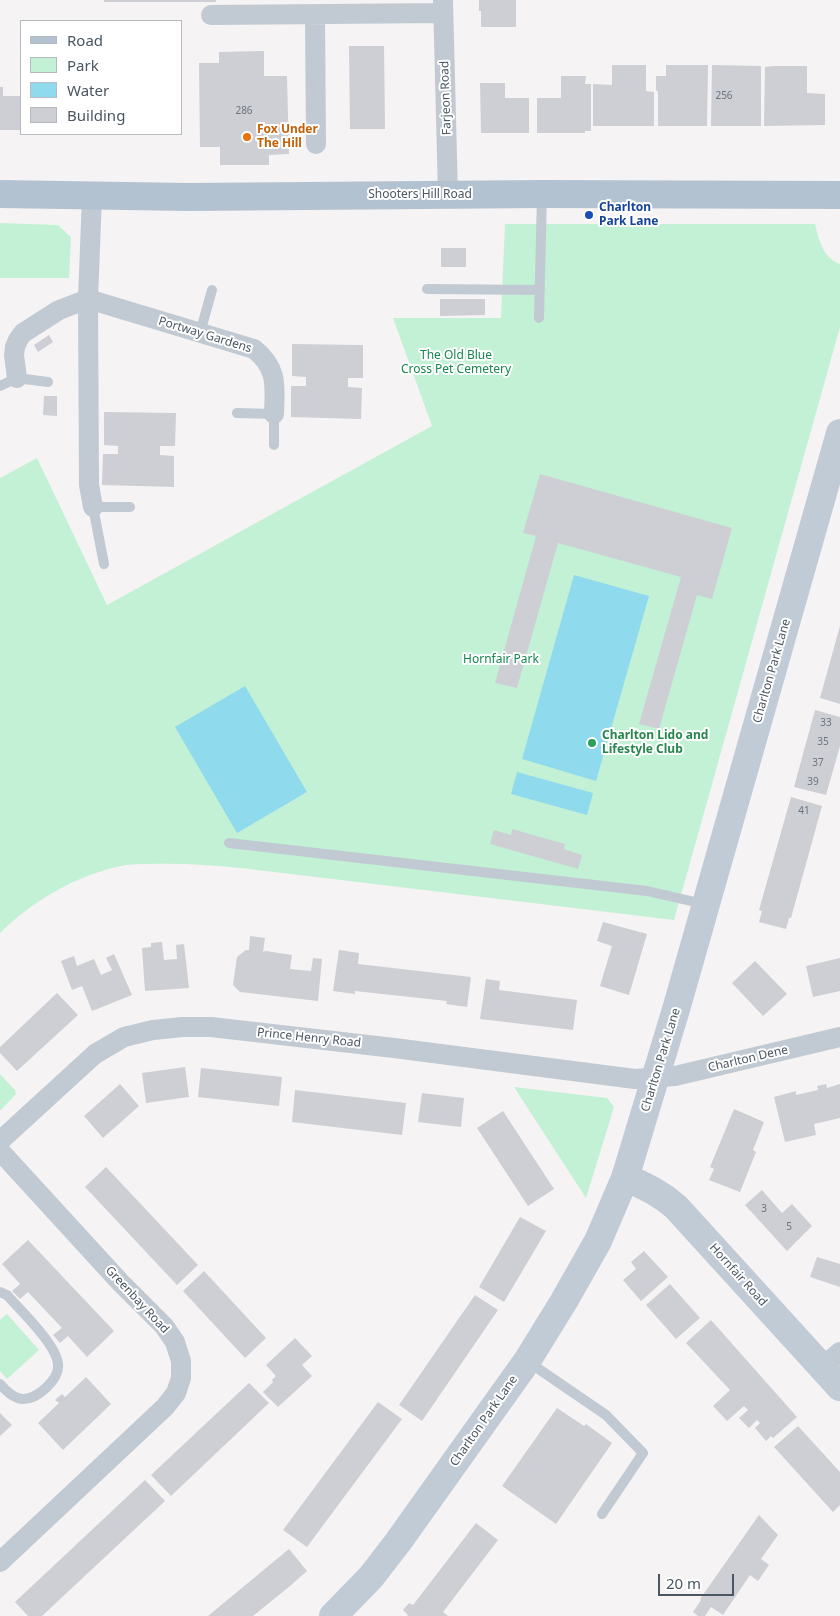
<!DOCTYPE html>
<html>
<head>
<meta charset="utf-8">
<style>
	body { margin:0 }
	#map { position:relative; width:840px; height:1616px; overflow:hidden; background:#f5f3f3; font-family:"Noto Sans",sans-serif }
	canvas { display:block }
	.legend { position:absolute; left:20px; top:20px; width:162px; height:115px; box-sizing:border-box; background:#fff; border:1px solid #b7bbc0; margin:0; padding:6px 9px; list-style:none; font-size:15px; color:#4a5661 }
	.legend li { display:flex; align-items:center; gap:10px; height:25px }
	.legend b { width:25px; border:1px solid #b7bbc0 }
	.scale { position:absolute; left:658px; top:1574px; width:76px; height:22px; box-sizing:border-box; border:2px solid #4a5661; border-top:0; padding-left:6px; font-size:15px; line-height:18px; white-space:nowrap; color:#4a5661; -webkit-text-stroke:4px #fff; paint-order:stroke }
</style>
</head>
<body>
<div id="map">
<canvas width="840" height="1616"></canvas>
<ul class="legend">
<li><b style="height:6px;background:#b3c2d1"></b>Road</li>
<li><b style="height:14px;background:#c3f1d5"></b>Park</li>
<li><b style="height:14px;background:#90daee"></b>Water</li>
<li><b style="height:14px;background:#cdcfd5"></b>Building</li>
</ul>
<div class="scale">20 m</div>
</div>
<script>
const ctx = document.querySelector('canvas').getContext('2d');
ctx.lineJoin = 'round';
function paint(path, color) {
  ctx.fillStyle = color;
  ctx.fill(path, 'evenodd');
}
function strokePath(path, color, width, dash) {
  ctx.strokeStyle = color;
  ctx.lineWidth = width;
  ctx.lineCap = dash ? 'butt' : 'round';
  ctx.setLineDash(dash || []);
  ctx.stroke(path);
}
function write(font, color, halo, rows, align = 'center') {
  ctx.font = font + ' "Noto Sans",sans-serif';
  ctx.lineWidth = 4;
  ctx.setLineDash([]);
  ctx.textBaseline = 'middle';
  ctx.strokeStyle = halo;
  ctx.fillStyle = color;
  for (const [text, x, y, turn = 0] of rows) {
    ctx.save();
    ctx.translate(x, y);
    ctx.rotate((+turn || 0) * Math.PI / 180);
    ctx.textAlign = isNaN(turn) ? turn : align;
    if (halo) ctx.strokeText(text, 0, 0);
    ctx.fillText(text, 0, 0);
    ctx.restore();
  }
}
const green = new Path2D(`
	M0 223 58 225 71 237 69 278H0Z
	M505 224H815C819 240 823 258 840 264V327L674 920 241 868C211 865 180 863 149 864 142 864 134 864 126 865 78 874 35 899 0 933V478L37 458 107 605 432 426 393 318H501Z
	M0 1074 15 1090 16 1094 0 1111Z
	M514 1087 607 1098 614 1107 586 1198Z
	M7 1314 39 1350 7 1379 0 1371V1320Z`);
const water = new Path2D(`
	M574 575 649 596 596 781 522 759Z
	M245 686 307 792 237 833 175 727Z
	M517 772 593 793 587 815 511 794Z`);
const building = new Path2D(`
	M104 0H216V2H104Z
	M479 0H516V27H481V11H479Z
	M349 46H384L385 129H350Z
	M264 51V76H287L289 154 269 155V165H220V147H200L199 63H219V52Z
	M612 65H646V91L654 92V126H593V84L612 85Z
	M666 65H708L707 126H658V92L656 90V76H666Z
	M712 65 761 66V126H711Z
	M773 66H807V93L825 94V125L764 126 765 67Z
	M561 76H586L585 84H591V131H585V133H537V98H561Z
	M480 83H505V98H529V133H481Z
	M0 87H3V96H21V130H0Z
	M441 248H466V267H441Z
	M440 299H485V315L440 316Z
	M49 335 53 342 38 352 34 345Z
	M292 344 363 345V378H348V387L362 388 361 419 291 417V386H306V377L292 376Z
	M44 396H57V416L43 415Z
	M104 412 176 413 175 446H160V455L174 456V487L102 485 103 454H118V446L104 445Z
	M540 474 732 528 712 599 697 595 659 729 639 724 681 577 558 543 517 688 495 683 536 536 523 533Z
	M840 626V704L820 698Z
	M815 710 840 717V746L826 795 794 787Z
	M791 797 822 806 791 918H789L786 929 759 922 762 911 759 910Z
	M512 829 565 844 564 849 582 855 578 869 490 844 494 830 511 835Z
	M603 922 647 934 629 995 600 986 612 946 597 941Z
	M250 936 265 938 263 952 266 951 292 955 290 969 311 971 313 958 322 959 318 1001 240 992 233 985 237 957 246 950H249Z
	M162 942 164 960 177 959 176 945 184 944 189 988 145 991 142 948 151 947V943Z
	M339 950 359 953 358 964 471 977 467 1007 446 1004 447 1001 355 991V994L333 991Z
	M114 954 132 995 92 1011 82 986 72 990 61 961 74 956 77 966 94 959 101 975 112 970 106 958Z
	M840 958V991L813 997 806 966Z
	M755 961 787 994 763 1016 732 983Z
	M486 979 500 981 499 990 577 1000 573 1030 480 1019Z
	M57 993 78 1015 17 1071 0 1053V1047Z
	M185 1067 189 1097 146 1103 142 1073Z
	M201 1068 282 1077 279 1106 198 1097Z
	M120 1084 139 1106 103 1138 84 1116Z
	M826 1084 827 1088 840 1084V1118L814 1124 816 1135 785 1142 774 1097 796 1091V1095L818 1090 817 1086Z
	M295 1090 406 1103 402 1135 292 1122Z
	M422 1093 464 1098 461 1127 418 1122Z
	M734 1109 764 1122 753 1150 756 1152 740 1192 709 1180 714 1169 710 1167Z
	M503 1111 554 1189 528 1206 477 1128Z
	M106 1167 198 1265 177 1285 85 1187Z
	M762 1190 782 1213 792 1204 812 1226 787 1251 745 1205Z
	M520 1217 546 1231 504 1302 479 1287Z
	M28 1240 114 1331 87 1357 68 1336 60 1343 53 1335 62 1328 28 1292 20 1299 12 1291 20 1284 2 1264Z
	M644 1251 668 1277 641 1301 623 1280 636 1269 631 1262Z
	M817 1257 840 1264V1287L810 1277Z
	M204 1271 266 1338 245 1358 183 1291Z
	M670 1284 700 1318 676 1339 646 1305Z
	M475 1295 498 1310 422 1421 399 1405Z
	M711 1320 797 1417 773 1438 771 1436 766 1441 755 1428 760 1423 757 1420 749 1428 739 1418 748 1410 744 1406 727 1421 713 1406 730 1390 686 1343Z
	M295 1338 312 1356 302 1365 312 1376 278 1407 263 1392 273 1382 272 1380 276 1376 266 1365Z
	M86 1377 111 1404 63 1450 38 1423 59 1403 55 1400 62 1394 65 1397Z
	M249 1383 269 1403 171 1496 151 1475Z
	M378 1402 402 1419 307 1547 283 1530Z
	M557 1408 584 1426 586 1424 612 1443 556 1524 502 1486Z
	M0 1413 12 1425 0 1436Z
	M798 1426 840 1472V1505L833 1512 774 1447Z
	M145 1480 165 1501 42 1616H28L15 1602Z
	M759 1515 778 1535 761 1559 769 1565 758 1581 750 1575 723 1615 711 1607 705 1616H698L693 1612 701 1600 700 1599Z
	M476 1523 498 1540 443 1612 448 1616H407L408 1615 403 1610 409 1603 413 1605Z
	M289 1549 307 1571 290 1586 253 1616H208Z`);
const lane = new Path2D(`
	M427 289 540 290
	M539 318 542 195
	M200 333 212 290
	M0 386 17 378 48 382
	M237 413 274 414V445
	M104 564 93 507H130
	M229 843 647 891 704 904
	M0 1292 7 1295C21 1311 56 1344 58 1364 60 1379 37 1400 22 1399 13 1398 5 1390 0 1384
	M527 1361 606 1415 643 1453 602 1514`);
const street = new Path2D(`
	M443 0 448 195
	M211 15 443 13
	M315 15 316 144
	M92 196 88 299 89 485 93 507
	M17 378 14 355 15 347 18 340 23 333 59 310 88 299 254 349C278 368 275 386 274 414
	M0 1141 95 1054 124 1037 153 1030 182 1027H211L394 1048 635 1079 675 1076 840 1037
	M0 1151 120 1282 164 1326 175 1342 181 1361V1378L176 1393 165 1407 0 1562
	M822 1367 840 1352`);
const secondary = new Path2D(`
	M625 1178C645 1185 660 1193 676 1207L840 1387
	M333 1616 371 1577 398 1542 527 1361 564 1301 598 1241 625 1178 677 1006 840 433`);
const primary = new Path2D(`
	M0 194 188 197 542 194 840 195`);
const markers = [
	[247,137,5,"#e8710a"],
	[589,215,5,"#1a4fb4"],
	[592,743,5,"#2e9e5b"]
];
const numberNames = [
	["256",724,96],
	["286",244,111],
	["33",826,723],
	["35",823,742],
	["37",818,763],
	["39",813,782],
	["41",804,811],
	["3",764,1209],
	["5",789,1227]
];
const streetNames = [
	["Farjeon Road",446,98,-92],
	["Shooters Hill Road",420,195],
	["Portway Gardens",205,335,17],
	["Charlton Park Lane",772,671,-74],
	["Prince Henry Road",309,1038,6],
	["Charlton Dene",748,1059,-13],
	["Charlton Park Lane",661,1060,-73],
	["Hornfair Road",738,1275,48],
	["Greenbay Road",137,1300,47],
	["Charlton Park Lane",484,1421,-55]
];
const foodNames = [
	["Fox Under",257,130],
	["The Hill",257,144]
];
const transitNames = [
	["Charlton",599,208],
	["Park Lane",599,222]
];
const parkNames = [
	["The Old Blue",456,356],
	["Cross Pet Cemetery",456,370],
	["Hornfair Park",501,660]
];
const leisureNames = [
	["Charlton Lido and",602,736],
	["Lifestyle Club",602,750]
];
paint(green, '#c3f1d5');
paint(water, '#90daee');
paint(building, '#cdcfd5');
strokePath(lane, '#c1cad2', 10);
strokePath(street, '#c1cad2', 20);
strokePath(secondary, '#c1cbd6', 28);
strokePath(primary, '#b3c2d1', 28);
for (const [x, y, r, color] of markers) {
  const dot = new Path2D();
  dot.arc(x, y, r, 0, 2 * Math.PI);
  ctx.fillStyle = color;
  ctx.fill(dot);
  strokePath(dot, '#fff', 2);
}
write('10px', '#6b747e', null, numberNames);
write('12px', '#4a5661', '#fff', streetNames);
write('bold 12px', '#c56008', '#fff', foodNames, 'left');
write('bold 12px', '#164399', '#fff', transitNames, 'left');
write('12px', '#17864f', '#fff', parkNames);
write('bold 12px', '#27864d', '#fff', leisureNames, 'left');
</script>
</body>
</html>
